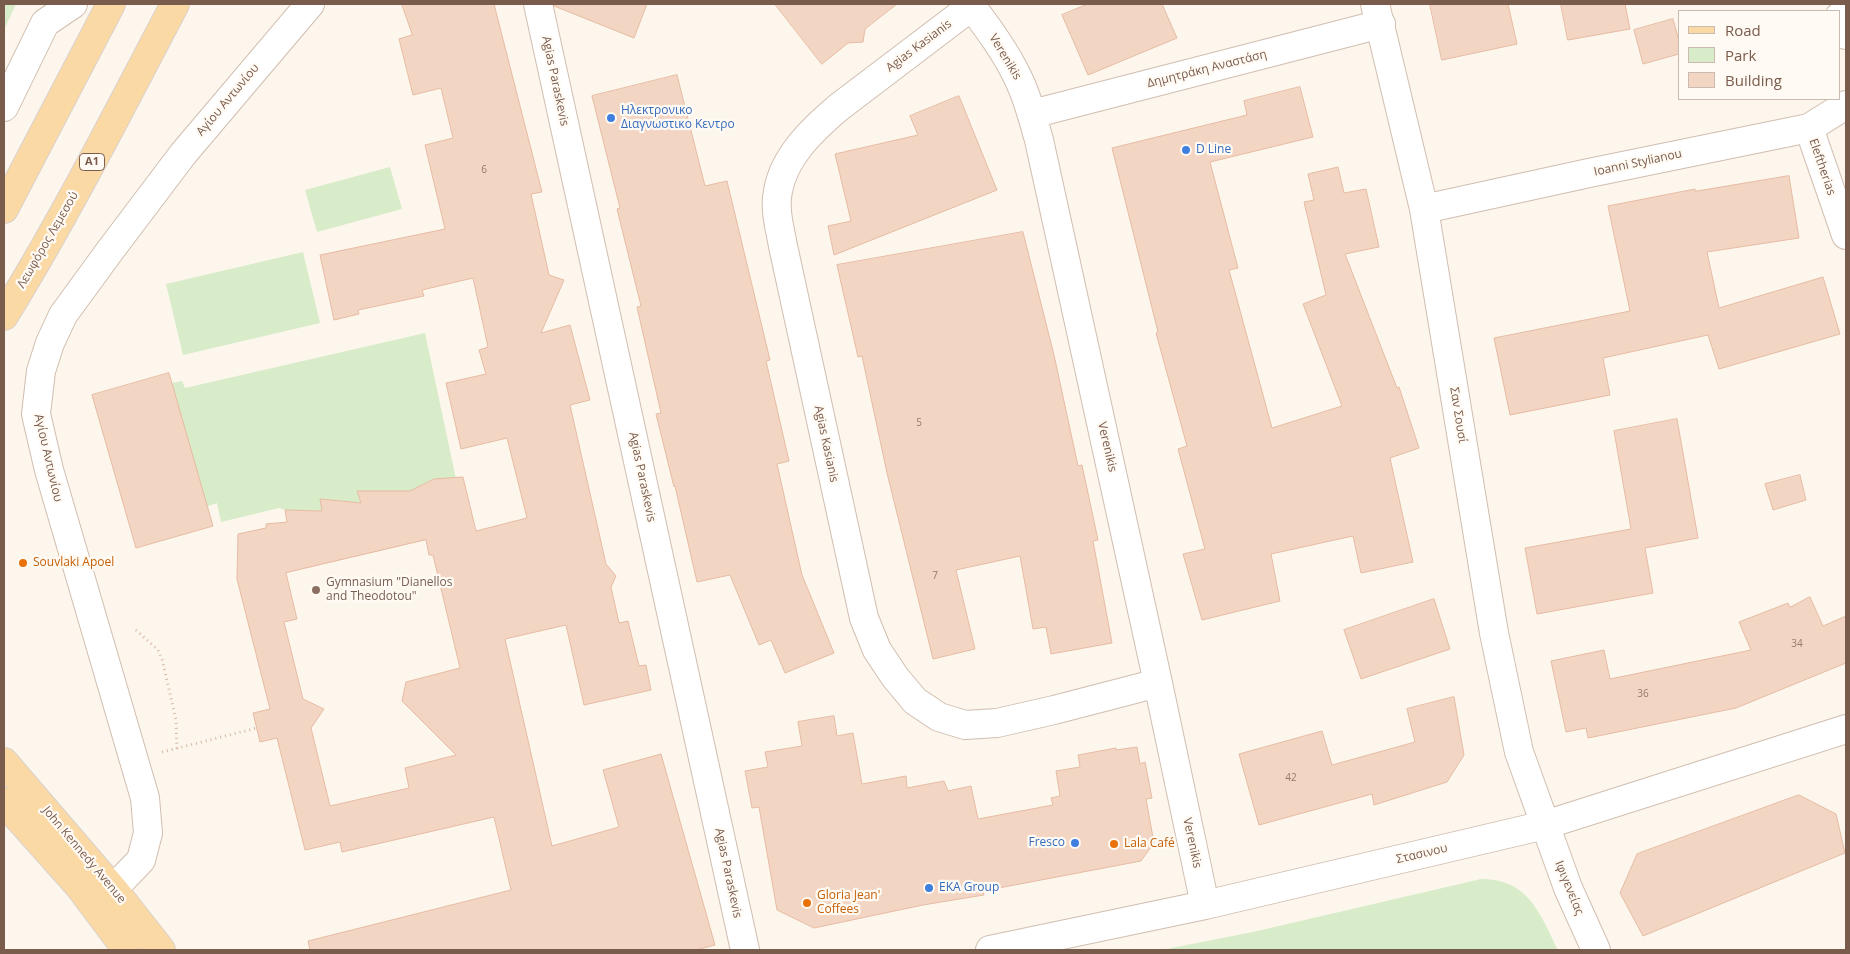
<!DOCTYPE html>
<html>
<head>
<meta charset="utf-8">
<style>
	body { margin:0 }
	#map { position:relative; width:1850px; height:954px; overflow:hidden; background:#fdf6ec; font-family:"Open Sans",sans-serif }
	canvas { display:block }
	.frame { position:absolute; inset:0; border:5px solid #7a5c4d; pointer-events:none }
	.legend { position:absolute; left:1678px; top:10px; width:162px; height:90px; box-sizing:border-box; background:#fffaf3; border:1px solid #cabbb1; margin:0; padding:6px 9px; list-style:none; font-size:15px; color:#7a5c4d }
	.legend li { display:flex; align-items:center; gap:10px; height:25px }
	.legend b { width:25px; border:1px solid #cabbb1 }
</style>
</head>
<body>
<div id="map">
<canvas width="1850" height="954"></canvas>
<div class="frame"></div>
<ul class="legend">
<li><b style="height:6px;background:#fbd9a5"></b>Road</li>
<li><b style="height:14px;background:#d8ecc9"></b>Park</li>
<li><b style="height:14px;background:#f3d5c3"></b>Building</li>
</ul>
</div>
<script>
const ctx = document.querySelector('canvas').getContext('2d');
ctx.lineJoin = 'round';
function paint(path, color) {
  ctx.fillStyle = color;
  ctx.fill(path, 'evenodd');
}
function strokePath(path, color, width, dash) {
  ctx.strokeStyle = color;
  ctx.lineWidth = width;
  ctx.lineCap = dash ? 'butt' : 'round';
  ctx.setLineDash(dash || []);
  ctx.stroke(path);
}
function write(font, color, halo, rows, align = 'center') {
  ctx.font = font + ' "Open Sans",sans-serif';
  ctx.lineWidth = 4.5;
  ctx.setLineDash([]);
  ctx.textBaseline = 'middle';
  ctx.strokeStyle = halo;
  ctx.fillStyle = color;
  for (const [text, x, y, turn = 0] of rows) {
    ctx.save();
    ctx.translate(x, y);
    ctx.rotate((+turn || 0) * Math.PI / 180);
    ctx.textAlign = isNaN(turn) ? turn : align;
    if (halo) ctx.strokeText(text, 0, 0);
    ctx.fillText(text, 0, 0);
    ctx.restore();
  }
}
const green = new Path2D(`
	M4 4H16L4 30Z
	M390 167 402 209 317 232 305 190Z
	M303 252 320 323 183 355 166 284Z
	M425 333 456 479H434L412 491H358L361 503 320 499 322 511 285 510 279 508 221 522 217 503 203 508 172 383 182 381 185 388Z
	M1481 879C1529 879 1540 914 1558 950H1161L1253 932Z`);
const building = new Path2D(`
	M402 4H494L542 192 531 194 549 275 564 280 541 333 570 325 590 400 570 405 606 564 616 576 611 587 619 623 628 621 639 666 646 665 651 690 584 705 566 625 505 639 552 846 619 827 603 770 661 754 715 945 696 950H310L308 941 511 890 494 817 342 852 340 842 305 850 277 738 260 742 253 713 270 709 237 579 238 534 266 528V524L287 522 285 510 322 511 320 499 361 503 357 491H410L434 479 463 477 476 531 527 518 507 438 461 449 446 383 486 374 479 350 488 347 473 278 422 290 424 296 358 310 359 314 334 320 320 255 445 229 425 145 453 138 441 88 413 95 399 39 412 35ZM426 540 429 555H433L460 668 406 682 402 701 456 755 405 768 409 788 330 806 311 728 324 709 303 699 284 622 297 619 286 573Z
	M554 4H647L634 38 554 6Z
	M775 4H897L865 29 863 42 848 43 822 64Z
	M1088 4H1162L1177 38 1088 75 1062 15Z
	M1430 4H1508L1517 44 1442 60Z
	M1561 4H1625L1630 29 1568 40Z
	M1673 19 1679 41V54L1643 64 1634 30Z
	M677 75 705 186 727 181 770 360 766 361 789 461 777 464 802 575 834 653 785 673 771 640 759 645 730 575 697 582 675 486 674 487 656 414 661 413 637 307 641 306 617 209 620 208 592 96Z
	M1300 87 1313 137 1210 162 1238 268 1229 270 1272 428 1342 406 1303 304 1326 295 1304 202 1314 200 1308 174 1338 167 1344 193 1366 189 1379 247 1345 254 1397 388 1399 387 1419 448 1390 458 1413 562 1361 573 1353 536 1271 554 1280 601 1202 620 1183 554 1205 549 1178 449 1187 446 1156 333 1158 332 1112 148 1247 115 1244 101Z
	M959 96 997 190 834 255 828 226 851 221 835 154 918 135 910 116Z
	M1789 176 1799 238 1707 252 1719 308 1823 277 1840 334 1719 369 1708 335 1603 358 1610 395 1510 415 1494 338 1630 311 1608 206 1695 189V191Z
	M1023 232 1054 355 1078 466 1082 465 1098 540 1093 541 1112 643 1051 654 1046 627 1033 629 1020 556 956 570 975 649 933 659 887 473 862 356 858 357 837 265Z
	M169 373 213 526 136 548 92 395Z
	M1677 419 1698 538 1645 548 1653 593 1537 614 1525 548 1631 529 1614 431Z
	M1800 475 1806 500 1773 510 1765 484Z
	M1810 597 1823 626 1846 616V663L1736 708 1588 738 1586 728 1566 732 1551 661 1604 650 1610 679 1751 650 1739 622 1788 603 1790 607Z
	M1434 599 1450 649 1361 679 1344 630Z
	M1454 697 1464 755 1447 782 1374 805 1372 794 1259 825 1239 754 1322 731 1332 765 1415 742 1407 709Z
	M834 716 837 736 853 733 862 784 906 776 907 788 944 781 948 791 971 786 978 819 1053 805 1051 798 1060 796 1056 771 1080 767 1078 755 1116 748V750L1137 747 1140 764 1145 762 1152 798 1146 799 1154 843 1141 861 983 891 984 895 923 905 814 928 777 910 759 807 752 808 745 771 768 767 765 752 802 746 798 722Z
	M1799 795 1836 814 1845 853 1643 936 1620 893 1637 854Z`);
const path = new Path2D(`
	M136 630 158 650 162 659 176 720 177 749
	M162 752 257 728`);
const minor = new Path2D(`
	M538 4 745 950
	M970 4C987 27 1006 52 1018 78 1028 98 1033 119 1039 140L1158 683 1205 905
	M1375 4 1424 209 1494 633 1519 752 1568 888 1596 950
	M972 6 839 107C813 129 784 156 778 191 774 209 780 229 783 246L864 618 877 650 895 677 915 701 939 717 965 725 997 723 1054 710 1158 683
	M1839 17 1846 35
	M4 107 45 23 73 4
	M1032 114 1381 24
	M1809 128 1846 235
	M1424 209 1589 173 1809 128 1846 105
	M113 889 141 860 148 833 145 798 49 470 36 414 41 371 50 343 63 315 109 252 183 154 310 4
	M990 950 1205 905 1545 825 1846 729`);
const major = new Path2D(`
	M4 209 111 4
	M4 316C66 215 120 109 175 4
	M4 762 113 889 161 950
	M4 802 79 886 127 950`);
const markers = [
	[611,118,5,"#3f7fe0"],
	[1186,150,5,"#3f7fe0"],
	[23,563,5,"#e8710a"],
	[316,590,5,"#8d6e63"],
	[1075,843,5,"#3f7fe0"],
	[1114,844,5,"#e8710a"],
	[929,888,5,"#3f7fe0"],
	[807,903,5,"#e8710a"]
];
const numberNames = [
	["6",484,170],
	["5",919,423],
	["7",935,576],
	["34",1797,644],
	["36",1643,694],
	["42",1291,778]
];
const shields = [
	[92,162,25]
];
const shieldNames = [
	["A1",92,162]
];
const streetNames = [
	["Agias Kasianis",919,46,-37],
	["Verenikis",1005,57,59],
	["Δημητράκη Αναστάση",1207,69,-14],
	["Agias Paraskevis",555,81,78],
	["Αγίου Αντωνίου",228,100,-50],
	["Ioanni Stylianou",1638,163,-12],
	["Eleftherias",1822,167,71],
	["Λεωφόρος Λεμεσού",48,240,-60],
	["Σαν Σουσί",1458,415,81],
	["Agias Kasianis",826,444,78],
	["Verenikis",1107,447,77],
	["Αγίου Αντωνίου",48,458,77],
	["Agias Paraskevis",642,477,78],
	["Verenikis",1192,843,78],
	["Στασινου",1422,854,-13],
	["John Kennedy Avenue",84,855,50],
	["Agias Paraskevis",728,873,78],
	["Ιφιγενείας",1569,888,68]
];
const shopNames = [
	["Ηλεκτρονικο",621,111],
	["Διαγνωστικο Κεντρο",621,125],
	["D Line",1196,150],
	["Fresco",1065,843,"right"],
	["EKA Group",939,888]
];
const foodNames = [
	["Souvlaki Apoel",33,563],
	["Lala Café",1124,844],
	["Gloria Jean'",817,896],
	["Coffees",817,910]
];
const educationNames = [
	["Gymnasium \"Dianellos",326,583],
	["and Theodotou\"",326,597]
];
paint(green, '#d8ecc9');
paint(building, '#f3d5c3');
strokePath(building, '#e6bba3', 1);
strokePath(minor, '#d1beb0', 30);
strokePath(major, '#dad1cd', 30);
strokePath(path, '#d9b8a5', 3, [1, 4]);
strokePath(minor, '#fff', 28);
strokePath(major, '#fbd9a5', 28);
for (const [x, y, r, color] of markers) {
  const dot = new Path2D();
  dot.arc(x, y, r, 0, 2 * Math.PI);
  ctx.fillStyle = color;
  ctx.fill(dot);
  strokePath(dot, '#fffaf3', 2);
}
write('10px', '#987a6a', null, numberNames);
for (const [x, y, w] of shields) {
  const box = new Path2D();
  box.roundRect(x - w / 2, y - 8.5, w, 17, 4);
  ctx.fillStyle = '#fffaf3';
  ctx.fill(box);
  strokePath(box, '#7a5c4d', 1);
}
write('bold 11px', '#7a5c4d', null, shieldNames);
write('12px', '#7a5c4d', '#fffaf3', streetNames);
write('12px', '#366cbe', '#fffaf3', shopNames, 'left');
write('12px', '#c56008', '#fffaf3', foodNames, 'left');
write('12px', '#785e54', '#fffaf3', educationNames, 'left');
</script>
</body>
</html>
